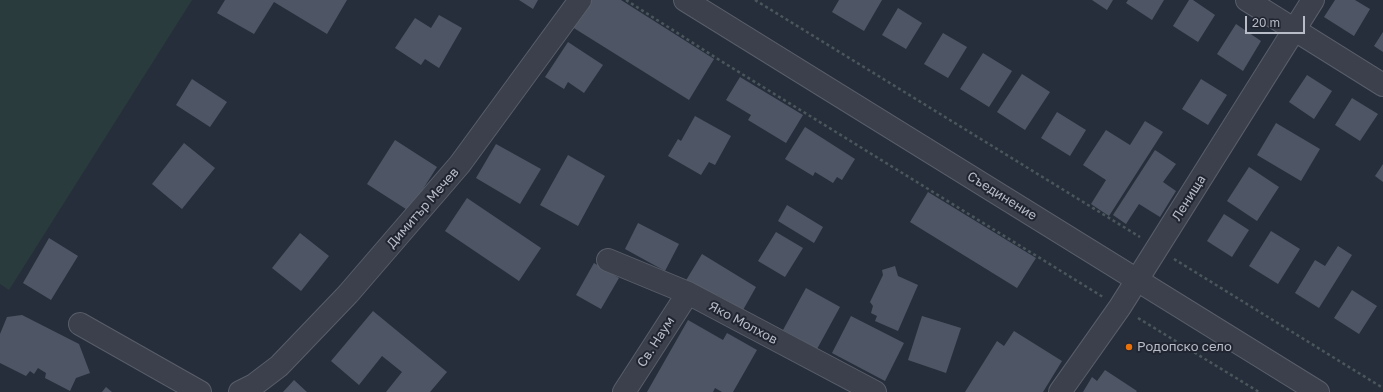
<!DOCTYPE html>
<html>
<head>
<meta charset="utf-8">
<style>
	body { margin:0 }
	#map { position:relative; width:1383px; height:392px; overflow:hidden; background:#272e3b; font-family:"Golos Text",sans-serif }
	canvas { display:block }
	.scale { position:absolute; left:1245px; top:16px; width:60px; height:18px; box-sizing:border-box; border:2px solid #b7bcc7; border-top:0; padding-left:5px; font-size:12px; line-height:14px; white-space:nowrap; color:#b7bcc7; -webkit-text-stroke:3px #202531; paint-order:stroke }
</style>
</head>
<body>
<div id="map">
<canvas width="1383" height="392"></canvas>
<div class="scale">20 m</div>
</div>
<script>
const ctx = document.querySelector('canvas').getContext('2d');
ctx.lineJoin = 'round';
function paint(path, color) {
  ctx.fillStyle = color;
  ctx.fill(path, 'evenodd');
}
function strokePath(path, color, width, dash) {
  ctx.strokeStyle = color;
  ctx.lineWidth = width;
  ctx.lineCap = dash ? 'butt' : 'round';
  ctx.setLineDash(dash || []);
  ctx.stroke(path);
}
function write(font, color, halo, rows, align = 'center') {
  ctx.font = font + ' "Golos Text",sans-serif';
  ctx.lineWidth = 4;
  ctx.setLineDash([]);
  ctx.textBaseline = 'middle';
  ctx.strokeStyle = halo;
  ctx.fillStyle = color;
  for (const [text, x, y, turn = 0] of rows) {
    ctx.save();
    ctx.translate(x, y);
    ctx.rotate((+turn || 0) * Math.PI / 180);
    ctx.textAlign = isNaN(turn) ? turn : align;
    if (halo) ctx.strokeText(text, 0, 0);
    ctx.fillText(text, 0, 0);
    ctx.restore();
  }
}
const green = new Path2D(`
	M0 0H192L9 290 0 284Z`);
const building = new Path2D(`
	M225 0H347L327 34 274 2 254 34 217 13Z
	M519 0H538L533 9Z
	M585 0H621L714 59 689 100 569 25Z
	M839 0H882L864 31 832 12Z
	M1092 0H1113L1107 10Z
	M1128 0H1164L1152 20 1126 3Z
	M1189 0H1193L1215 15 1198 42 1173 26Z
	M1335 0H1355L1370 9 1354 36 1324 17Z
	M898 8 922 23 906 49 882 35Z
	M439 15 462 28 439 68 425 59 421 65 395 48 415 18 431 28Z
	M1236 24 1261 41 1243 71 1217 54Z
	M1383 32V52L1374 46Z
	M943 33 967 47 948 78 924 64Z
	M568 42 603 65 584 93 568 82 564 89 545 77Z
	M983 53 1012 71 989 107 960 89Z
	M1022 74 1050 92 1025 130 997 112Z
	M1307 75 1332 91 1314 119 1289 102Z
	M740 77 803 115 786 143 748 120 751 115 726 100Z
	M192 79 227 102 210 127 176 105Z
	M1201 79 1227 95 1208 125 1182 109Z
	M1352 98 1378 114 1360 141 1335 125Z
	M1057 112 1086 130 1070 156 1041 138Z
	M695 116 731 136 715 165 709 162 701 175 668 156 678 139 681 141Z
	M1145 121 1163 132 1109 216 1091 204 1106 180 1083 165 1106 130 1130 145Z
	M1276 123 1320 149 1301 181 1257 155Z
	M805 127 855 159 842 180 837 177 833 183 815 172 813 176 785 159Z
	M395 140 437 167 409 211 367 184Z
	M184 143 215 168 182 209 152 184Z
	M496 144 541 169 520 204 476 178Z
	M1155 150 1176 164 1163 182 1176 191 1160 217 1139 204 1126 224 1113 215Z
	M568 155 605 176 578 226 540 205Z
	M1383 164V182L1375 176Z
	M1249 167 1279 187 1257 221 1227 201Z
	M928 192 1036 258 1017 288 910 222Z
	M467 198 541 248 519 281 445 231Z
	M787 205 823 227 814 243 778 221Z
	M1224 214 1249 230 1232 257 1207 241Z
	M638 223 679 244 665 271 625 249Z
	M1271 231 1300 249 1278 284 1249 266Z
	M776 232 803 248 785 277 758 261Z
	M300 233 329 256 301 291 272 268Z
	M49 238 78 256 51 300 23 283Z
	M1338 246 1352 255 1319 308 1295 293 1315 260 1325 266Z
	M702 254 756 287 743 310 717 295 715 299 685 282Z
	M594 263 619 278 601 309 576 295Z
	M895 266 898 276 918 285 898 331 875 321 877 316 871 313 873 306 870 302 883 275 882 270Z
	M806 288 840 307 817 349 783 330Z
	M1352 290 1377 306 1359 334 1334 318Z
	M373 311 447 372 430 392H386L402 372 382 356 359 385 331 361Z
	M22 315 79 344 90 373 76 378 70 391 45 378 46 373 38 368 34 374 30 371 26 376 0 363V334L7 317Z
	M851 316 904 343 885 381 832 353Z
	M922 316 961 328 946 373 908 360Z
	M688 320 723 340 727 333 757 350 733 392H722L715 388 713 392H647Z
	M1014 331 1062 361 1043 392H965L997 341 1004 346Z
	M1105 370 1137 391 1136 392H1083L1092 377 1097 381Z
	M294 380 307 392H283Z
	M106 387 112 392H102Z`);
const path = new Path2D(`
	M626 0 721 61 1103 297
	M755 0 1140 237
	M1174 259 1383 388
	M1138 318 1259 392`);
const minor = new Path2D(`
	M685 0 1318 392
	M1247 0 1383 85
	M608 260 688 293 875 392
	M80 324 200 392
	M240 392 254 385 279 366 348 294 460 164 580 0
	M624 392 688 293
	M1060 392 1120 307 1313 0`);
const markers = [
	[1129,347,4,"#e8710a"]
];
const streetNames = [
	["Съединение",1002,196,32],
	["Ленища",1189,198,-58],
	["Димитър Мечев",423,208,-49],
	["Яко Молхов",743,323,28],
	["Св. Наум",656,342,-57]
];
const poiNames = [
	["Родопско село",1137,347]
];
paint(green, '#2a3b3d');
paint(building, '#4e5665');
strokePath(minor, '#595e6a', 24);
strokePath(path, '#49575c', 2.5, [3, 3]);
strokePath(minor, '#3b404c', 22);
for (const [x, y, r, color] of markers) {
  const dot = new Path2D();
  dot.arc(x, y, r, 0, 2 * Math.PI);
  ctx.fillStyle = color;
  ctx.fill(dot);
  strokePath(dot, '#202531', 1.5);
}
write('13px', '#b7bcc7', '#202531', streetNames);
write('13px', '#b7bcc7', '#202531', poiNames, 'left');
</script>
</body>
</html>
